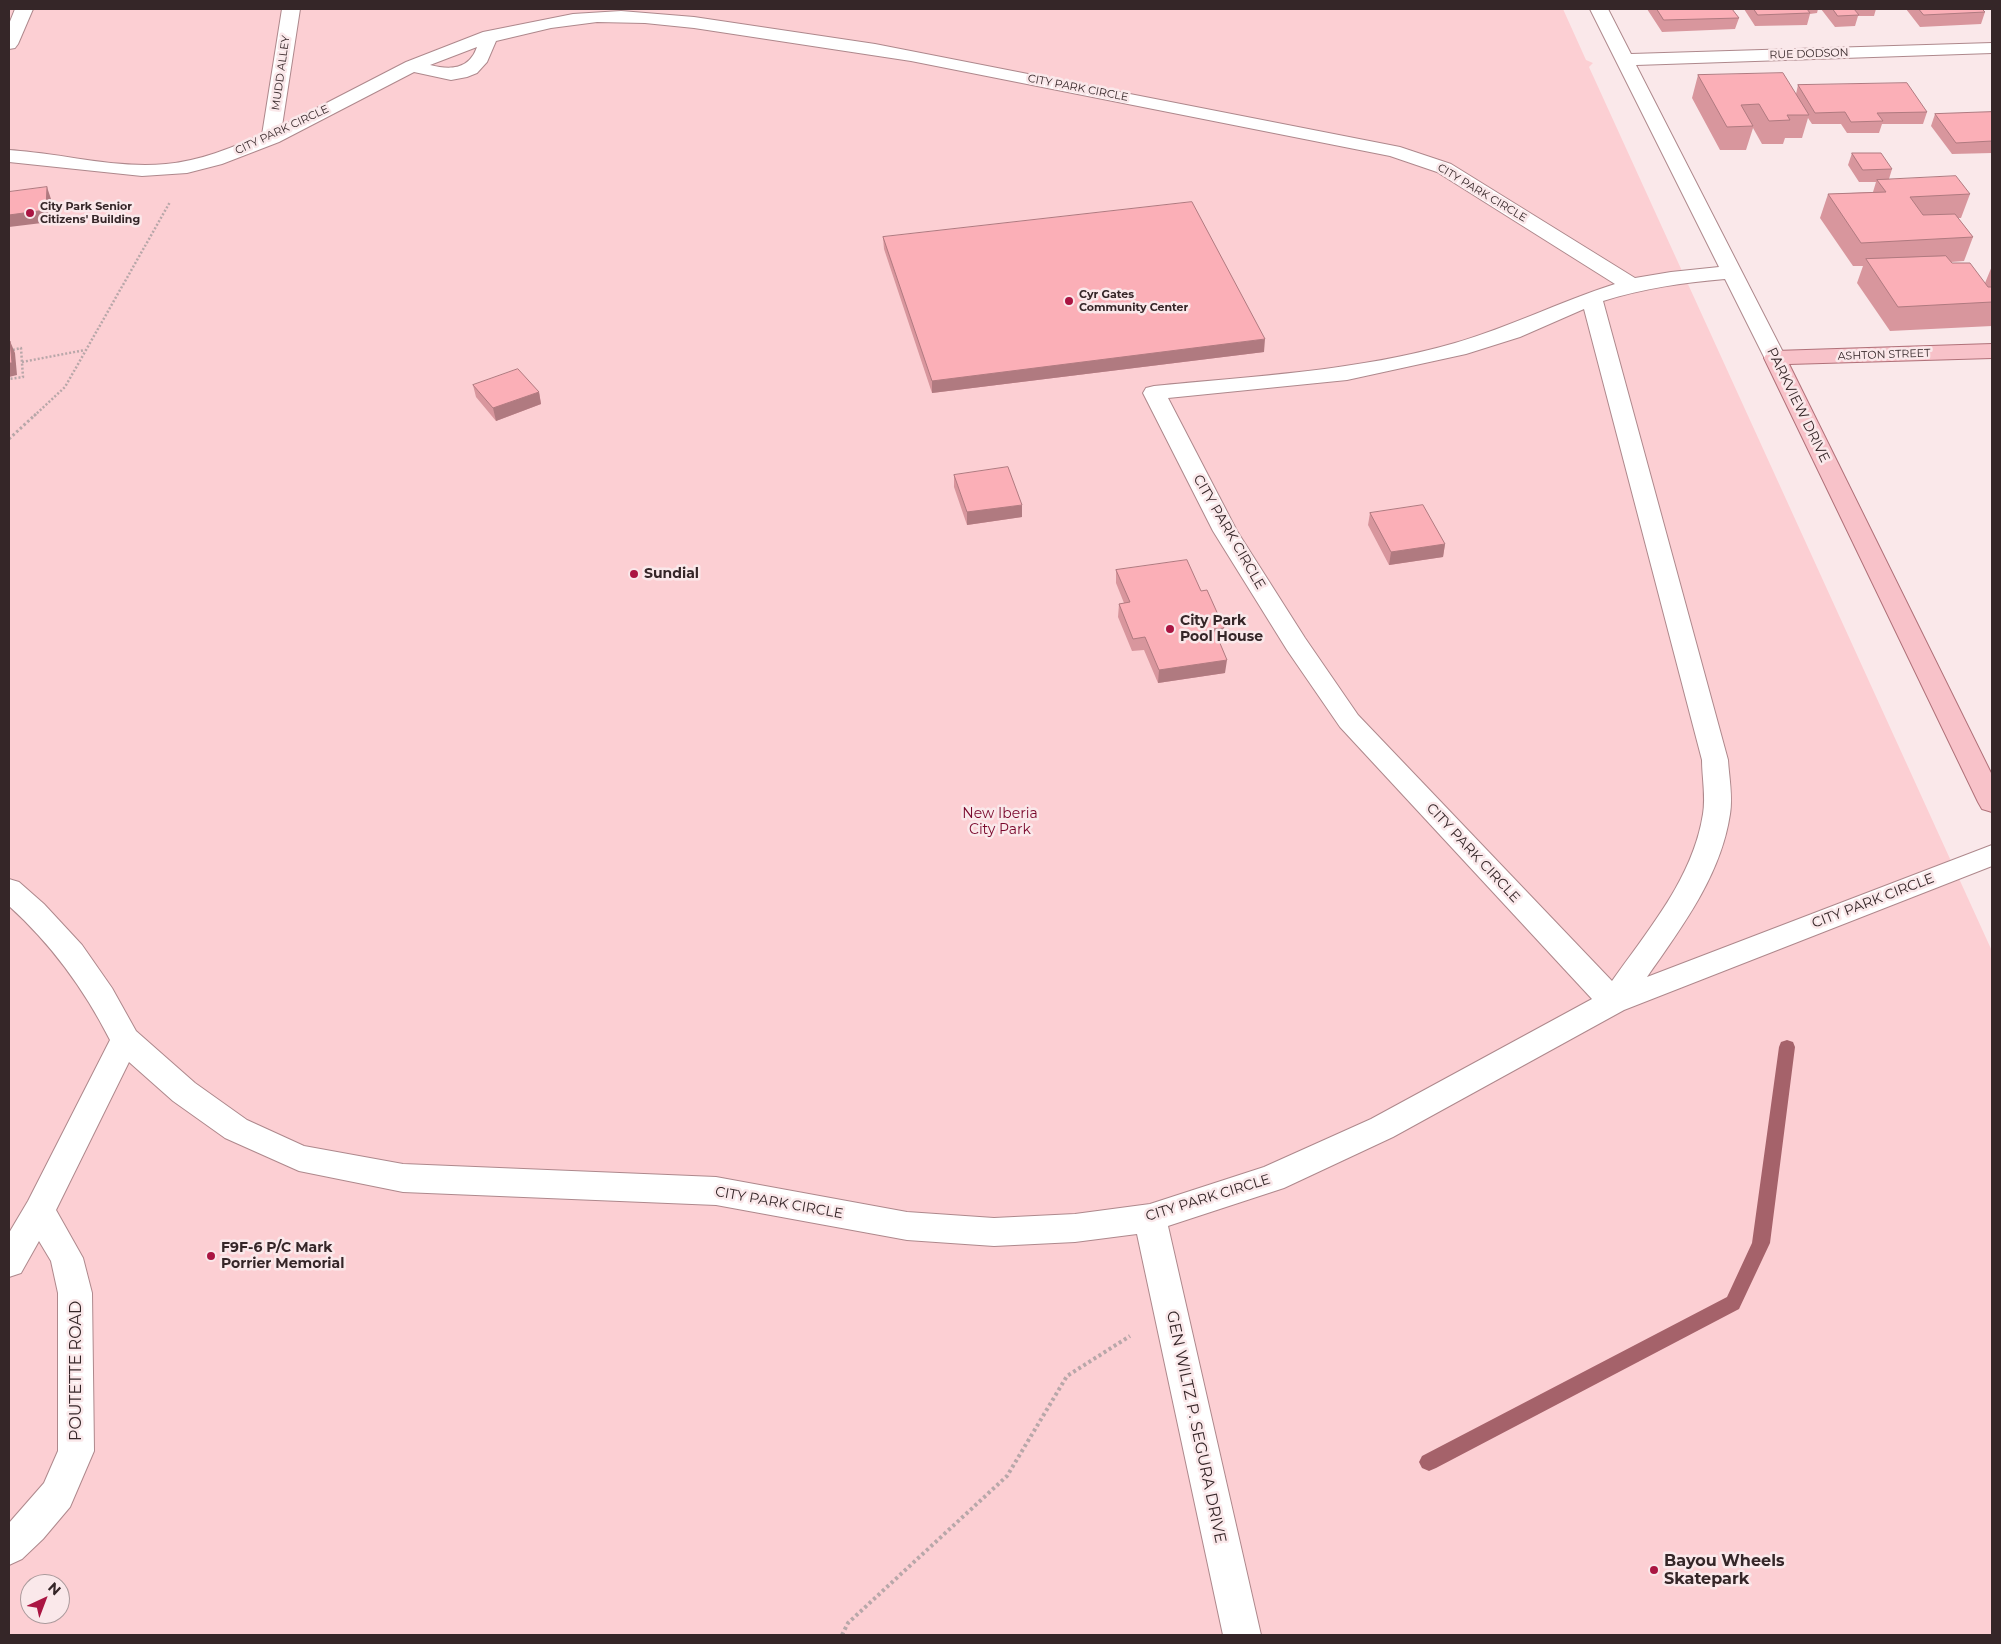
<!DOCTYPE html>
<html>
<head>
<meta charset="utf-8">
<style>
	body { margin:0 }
	#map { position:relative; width:2001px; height:1644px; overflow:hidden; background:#fae8ea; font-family:Montserrat,sans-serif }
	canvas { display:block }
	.frame { position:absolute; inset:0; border:10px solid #352628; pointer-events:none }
	.north { position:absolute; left:20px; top:1574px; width:50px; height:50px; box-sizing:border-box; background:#fae8ea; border:1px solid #ab9a9c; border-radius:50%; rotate:43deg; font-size:14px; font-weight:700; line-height:20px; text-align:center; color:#352628 }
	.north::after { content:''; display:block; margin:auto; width:18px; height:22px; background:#aa1542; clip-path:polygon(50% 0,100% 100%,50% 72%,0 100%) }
</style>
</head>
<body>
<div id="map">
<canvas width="2001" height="1644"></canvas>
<div class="frame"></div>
<div class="north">N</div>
</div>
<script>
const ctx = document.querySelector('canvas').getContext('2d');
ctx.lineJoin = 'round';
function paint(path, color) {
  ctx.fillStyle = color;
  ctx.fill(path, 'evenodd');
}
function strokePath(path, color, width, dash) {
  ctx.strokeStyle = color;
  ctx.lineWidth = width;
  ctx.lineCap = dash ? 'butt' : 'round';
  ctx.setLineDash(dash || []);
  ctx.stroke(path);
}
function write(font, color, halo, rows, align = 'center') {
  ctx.font = font + ' Montserrat,sans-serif';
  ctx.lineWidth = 5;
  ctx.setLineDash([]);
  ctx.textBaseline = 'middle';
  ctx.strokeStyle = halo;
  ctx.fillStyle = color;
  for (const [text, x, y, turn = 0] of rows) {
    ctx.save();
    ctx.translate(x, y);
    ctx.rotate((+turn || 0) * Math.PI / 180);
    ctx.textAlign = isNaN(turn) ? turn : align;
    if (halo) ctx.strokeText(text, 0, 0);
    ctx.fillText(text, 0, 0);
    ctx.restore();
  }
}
const green = new Path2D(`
	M39 9H1563L1586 60 1593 63 1589 67 1992 951V1635H9V10ZM30 1584H60V1614H30Z`);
const stream = new Path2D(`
	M1787 1040 1793 1042 1795 1047 1770 1243 1739 1309 1436 1468 1429 1471 1422 1468 1419 1462 1422 1456 1727 1297 1752 1243 1779 1047 1781 1042Z`);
const pathFar2 = new Path2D(`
	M9 351 21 348 23 377 9 379
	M22 362 85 350
	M34 416 65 387 170 202`);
const pathFar1 = new Path2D(`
	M9 439 36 414`);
const path = new Path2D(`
	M842 1635 848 1623 1007 1476 1067 1376 1130 1336`);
const minor = new Path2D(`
	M15 9H33L18 44 15 48 9 49V24Z
	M282 9H300L282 126 406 62 483 32 573 14 621 11 694 17 875 44 1400 147 1451 164 1635 278 1671 272 1719 267 1590 9H1608L1631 54 1992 43V53L1636 65 1786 358 1783 363 1775 365 1767 363 1725 279C1681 283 1645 288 1603 301L1728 760C1729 777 1733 797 1730 814 1721 875 1682 927 1647 977L1992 845V866L1624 1010 1393 1137 1284 1188 1168 1226 1261 1635H1223L1137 1234 1075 1242 994 1246 907 1240 716 1205 403 1192 299 1171 225 1138 173 1101 129 1062 56 1210 83 1258 92 1293 94 1451 70 1507 43 1539 22 1559 9 1565V1523L44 1483 58 1451V1293L51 1261 39 1241 21 1273 9 1277V1233L28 1201 110 1040C84 989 52 945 9 906V879L19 882 44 904 82 945 112 988 136 1031 195 1083 247 1120 304 1146 403 1164 716 1177 907 1212 994 1218 1075 1214 1150 1204 1264 1167 1371 1119 1592 999 1340 727 1287 650 1213 531 1143 393 1146 388 1154 386C1254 376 1358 371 1455 343 1510 327 1561 301 1615 284L1437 172 1390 156 911 61 694 28 645 23 597 22 551 28 496 41 487 62 477 73 467 77 451 80 414 72 279 142 222 164 187 173 142 176 9 162V150C61 153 114 169 166 164 200 161 231 148 262 135ZM477 47C469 70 450 70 430 65ZM1584 309 1702 760C1702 777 1706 797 1703 814 1693 878 1648 930 1612 981L1358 715 1305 638 1237 531 1168 398 1347 380 1466 354 1520 337Z`);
const major = new Path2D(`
	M1992 344V358L1789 364 1992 775V812L1982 809 1978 802 1764 358 1767 353 1775 351Z`);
const wall = new Path2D(`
	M1647 9H1732L1739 18 1735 29 1662 32Z
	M1744 9H1818L1817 13 1810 14 1807 25 1755 26Z
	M1821 9H1876L1874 16H1858L1855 26 1835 27Z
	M1906 9H1982L1985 12 1981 24 1920 27Z
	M1698 75 1796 94 1798 85 1927 112 1923 124H1882L1879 133H1847L1841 124H1812L1808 118 1802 138H1785L1783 144H1762L1753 128 1746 150H1720L1692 98Z
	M1992 112V153L1952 154 1931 126 1935 114Z
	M1852 153 1892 169 1889 179 1970 194 1961 218H1958L1973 237 1964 261 1951 262 1952 263 1985 283 1992 266V326L1890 331 1857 283 1863 266H1853L1820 218 1828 194 1873 192 1876 182H1859L1848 165Z
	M883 237 1264 352 932 393 884 249Z
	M473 385 539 392 541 404 496 421 476 397Z
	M954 475 1022 517 967 525 954 487Z
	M1370 513 1445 544 1443 557 1389 565 1368 525Z
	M1116 570 1201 591 1224 628 1222 640 1219 641 1225 673 1158 683 1144 650 1132 651 1118 617 1119 604 1124 603 1116 583Z`);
const shadedWall = new Path2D(`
	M47 187 51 199 50 222 9 227V215Z
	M1265 339 1264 352 932 393V381Z
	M10 341 15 353 17 375 9 377Z
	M539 392 541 404 496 421 493 408Z
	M1022 505V517L967 525V512Z
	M1445 544 1443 557 1389 565 1391 552Z
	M1224 628 1222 640 1213 642 1214 629Z
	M1227 660 1225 673 1158 683 1159 670Z`);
const building = new Path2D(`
	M1657 9H1732L1739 18 1664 20Z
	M1754 9H1807L1810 13 1758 15Z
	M1833 9H1854L1859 15 1838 16Z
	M1919 9H1982L1985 12 1924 15Z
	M1783 73 1809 115H1787L1790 120 1769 121 1759 104 1741 105 1753 126 1727 127 1698 75Z
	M1907 83 1927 112 1877 113 1883 121 1851 122 1845 112 1815 113 1798 85Z
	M1992 112V141L1956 143 1935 114Z
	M1852 153H1881L1892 169 1863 170Z
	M1956 176 1970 194 1910 197 1923 215 1955 214 1973 237 1861 243 1828 194 1886 192 1877 180Z
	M47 187 46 210 9 215V192Z
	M1192 202 1265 339 932 381 883 237Z
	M1946 256 1952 263H1970L1988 287H1992V302L1898 307 1866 259Z
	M9 341H10L12 363H9Z
	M518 369 539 392 493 408 473 385Z
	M1008 467 1022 505 967 512 954 475Z
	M1423 505 1445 544 1391 552 1370 513Z
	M1187 560 1201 591 1207 590 1224 628 1214 629 1227 660 1159 670 1145 637 1133 639 1119 604 1130 602 1116 570Z`);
const markers = [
	[30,213,5,"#aa1542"],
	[1069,301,5,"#aa1542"],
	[634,574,5,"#aa1542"],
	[1170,629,5,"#aa1542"],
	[211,1256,5,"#aa1542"],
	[1654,1570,5,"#aa1542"]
];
const farStreetnames = [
	["RUE DODSON",1809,54,-2],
	["MUDD ALLEY",281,73,-82],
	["CITY PARK CIRCLE",1078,88,11],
	["CITY PARK CIRCLE",282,130,-25],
	["CITY PARK CIRCLE",1482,193,31],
	["ASHTON STREET",1884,355,-2]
];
const farPoinames = [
	["City Park Senior",40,207],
	["Citizens' Building",40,220],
	["Cyr Gates",1079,295],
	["Community Center",1079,308]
];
const streetNames = [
	["PARKVIEW DRIVE",1798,405,64],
	["CITY PARK CIRCLE",1229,532,60],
	["CITY PARK CIRCLE",1473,853,47],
	["CITY PARK CIRCLE",1873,901,-21],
	["CITY PARK CIRCLE",1208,1198,-17],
	["CITY PARK CIRCLE",779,1203,10]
];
const poiNames = [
	["Sundial",644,574],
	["City Park",1180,621],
	["Pool House",1180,637],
	["F9F-6 P/C Mark",221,1248],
	["Porrier Memorial",221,1264]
];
const parkNames = [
	["New Iberia",1000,814],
	["City Park",1000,830]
];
const nearStreetnames = [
	["POUTETTE ROAD",76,1371,-90],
	["GEN WILTZ P. SEGURA DRIVE",1196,1427,78]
];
const nearPoinames = [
	["Bayou Wheels",1664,1561],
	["Skatepark",1664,1579]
];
paint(green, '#fccfd3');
paint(stream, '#a5626a');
strokePath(minor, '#ae888c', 2);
strokePath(major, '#b07179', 2);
strokePath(pathFar2, '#b8a7a9', 2.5, [2, 2]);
strokePath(pathFar1, '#b8a7a9', 3, [2.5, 2.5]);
strokePath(path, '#b8a7a9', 4, [3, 3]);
paint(minor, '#fff');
paint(major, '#f8c2c9');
paint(wall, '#d8969d');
paint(shadedWall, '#b07a80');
paint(building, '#fbafb7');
strokePath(building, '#b07a80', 1);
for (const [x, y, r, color] of markers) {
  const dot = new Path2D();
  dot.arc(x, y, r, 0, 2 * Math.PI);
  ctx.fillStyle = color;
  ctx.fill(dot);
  strokePath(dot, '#fae8ea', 2);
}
write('11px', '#352628', '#fae8ea', farStreetnames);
write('bold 11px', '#352628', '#fae8ea', farPoinames, 'left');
write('14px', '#352628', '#fae8ea', streetNames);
write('bold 14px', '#352628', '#fae8ea', poiNames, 'left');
write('14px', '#78052a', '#fae8ea', parkNames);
write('16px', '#352628', '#fae8ea', nearStreetnames);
write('bold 16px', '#352628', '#fae8ea', nearPoinames, 'left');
</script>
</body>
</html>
